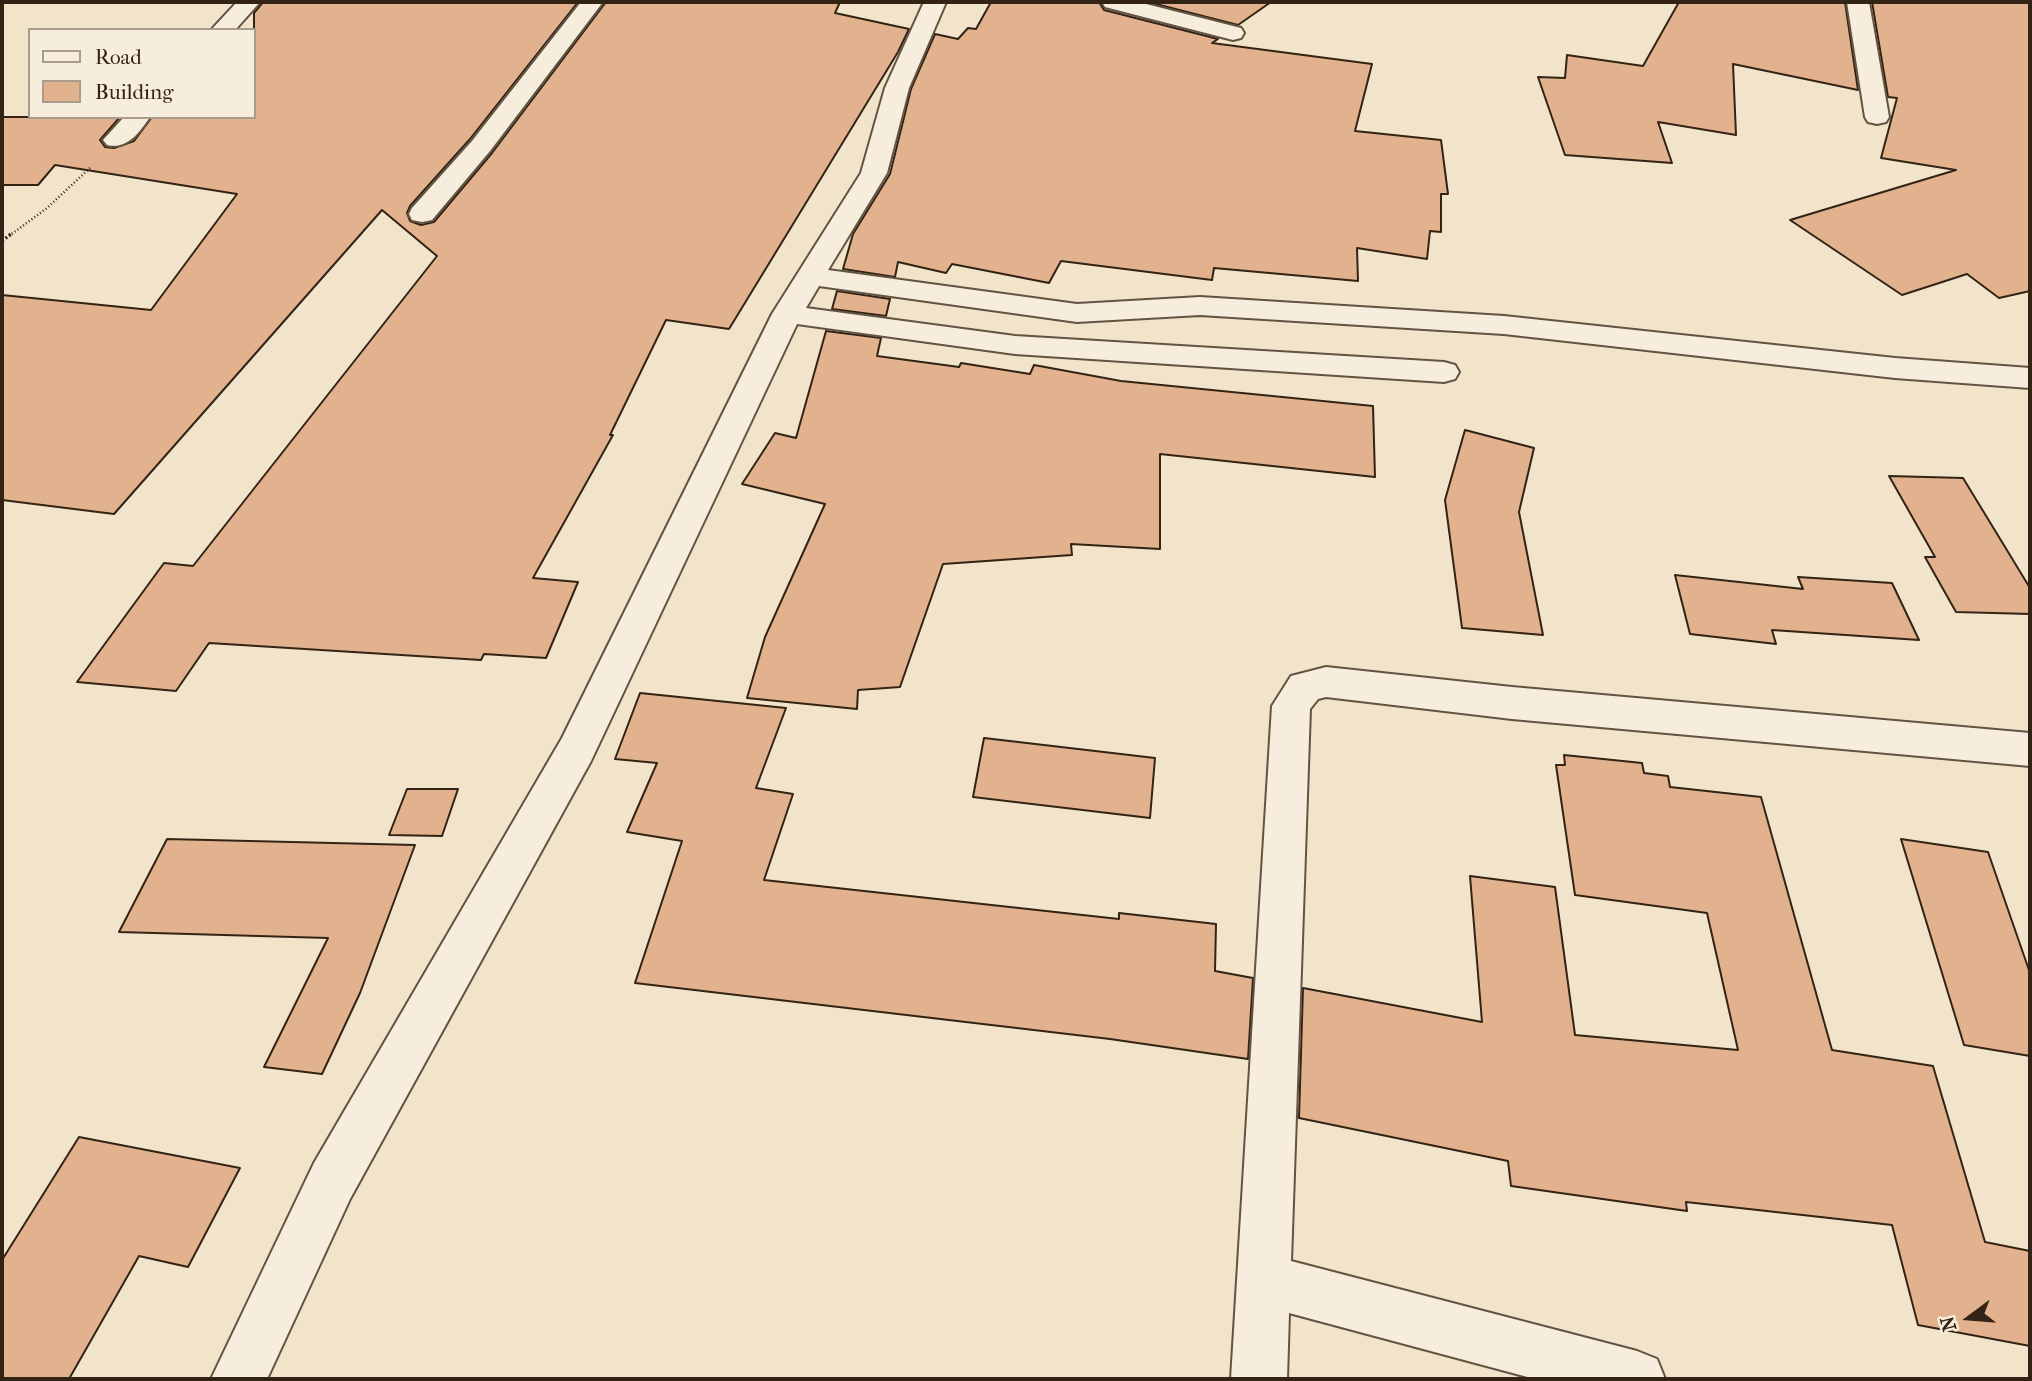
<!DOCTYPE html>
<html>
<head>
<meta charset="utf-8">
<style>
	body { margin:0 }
	#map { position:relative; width:2032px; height:1381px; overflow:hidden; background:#f2e3cb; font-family:"IM FELL French Canon",serif }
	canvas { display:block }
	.frame { position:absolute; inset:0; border:4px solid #322315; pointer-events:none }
	.legend { position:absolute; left:28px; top:28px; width:228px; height:91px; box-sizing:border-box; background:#f7eddd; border:2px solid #a89c8d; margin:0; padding:9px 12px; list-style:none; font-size:21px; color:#322315 }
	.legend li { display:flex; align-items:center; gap:14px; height:35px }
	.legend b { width:35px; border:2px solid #a89c8d }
	.north { position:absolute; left:1934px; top:1283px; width:70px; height:70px; -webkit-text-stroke:5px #f7eddd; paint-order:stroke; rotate:254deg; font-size:19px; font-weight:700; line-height:28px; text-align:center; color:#322315 }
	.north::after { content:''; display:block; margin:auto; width:24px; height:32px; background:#322315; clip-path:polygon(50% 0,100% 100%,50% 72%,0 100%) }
</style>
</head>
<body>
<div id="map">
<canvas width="2032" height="1381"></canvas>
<div class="frame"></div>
<ul class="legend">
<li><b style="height:9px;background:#f7eddd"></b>Road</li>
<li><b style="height:19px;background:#e2b28e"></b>Building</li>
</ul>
<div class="north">N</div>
</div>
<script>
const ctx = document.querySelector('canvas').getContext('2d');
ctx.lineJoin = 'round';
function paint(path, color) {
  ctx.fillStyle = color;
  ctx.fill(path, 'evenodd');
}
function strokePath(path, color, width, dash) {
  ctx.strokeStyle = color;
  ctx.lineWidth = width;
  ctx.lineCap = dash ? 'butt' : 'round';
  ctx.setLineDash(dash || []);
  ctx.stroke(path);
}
const building = new Path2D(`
	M263 2H578L470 139 410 206 407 213 410 221 421 225 434 222 492 153 606 2H840L835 13 909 29 898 52 729 329 666 320 610 435H613L533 578 578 582 546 658 484 654 481 660 209 643 176 691 77 682 164 563 193 566 437 256 382 210 114 514 2 500V295L151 310 237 194 55 165 38 185H2V117H120L100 140 105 147 114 148 134 141 152 117H254V13Z
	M991 2H1099L1104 10 1218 39 1212 43 1372 64 1355 131 1441 140 1448 194H1441V232L1430 231 1427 259 1357 248 1358 281 1214 268 1212 280 1061 261 1049 283 952 264 946 273 898 262 895 277 843 269 853 234 890 174 911 89 935 34 958 39 968 28 976 29Z
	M1148 2H1271L1238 25Z
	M1679 2H1845L1858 90 1733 64 1736 135 1658 122 1672 163 1565 155 1538 77 1565 78 1567 55 1643 66Z
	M1872 2H2030V291L1999 298 1967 274 1902 295 1790 220 1956 170 1881 158 1897 98 1888 97Z
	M837 291 890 299 886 316 832 309Z
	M826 331 881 338 877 356 959 367 961 363 1030 374 1034 365 1121 381 1373 406 1375 477 1160 454V549L1071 544 1072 555 943 564 900 687 858 690 857 709 747 698 765 637 825 504 742 484 775 433 796 438Z
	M1465 430 1534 448 1519 512 1543 635 1462 628 1445 500Z
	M1889 476 1963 478 2030 588V614L1956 612 1925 557H1935Z
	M1675 575 1803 589 1798 577 1892 583 1919 640 1772 630 1776 644 1690 634Z
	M640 693 786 708 756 788 793 794 764 880 1119 919V913L1216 924 1215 971 1253 978 1248 1059 1110 1039 635 983 682 841 627 832 657 763 615 759Z
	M984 738 1155 758 1150 818 973 797Z
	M1564 755 1642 763 1644 773 1668 776 1670 787 1761 797 1832 1050 1933 1066 1985 1242 2030 1251V1346L1918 1325 1892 1225 1686 1202 1687 1211 1511 1186 1508 1161 1299 1118 1303 988 1482 1022 1470 876 1555 887 1575 1035 1738 1050 1707 913 1575 895 1556 765H1565Z
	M407 789H458L442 836 389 835Z
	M167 839 415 845 360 993 322 1074 264 1067 328 938 119 932Z
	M1901 839 1988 852 2030 973V1056L1964 1045Z
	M79 1137 240 1168 188 1267 139 1256 69 1379H2V1260Z`);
const pathFar1 = new Path2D(`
	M9 236 47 208 90 168`);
const path = new Path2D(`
	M2 241 11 234`);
const minor = new Path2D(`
	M237 2H260L235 30H211Z
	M581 2H603L490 151 432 220 422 222 412 220 409 214 412 208 472 141Z
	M924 2H946L909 88 887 173 828 270 1077 304 1200 297 1504 316 1895 358 2030 368V388L1895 378 1504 334 1200 315 1077 322 819 286 806 308 1015 336 1444 362 1455 365 1459 372 1455 379 1444 382 1015 354 797 324 591 761 350 1199 267 1379H211L314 1163 562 738 772 314 861 173 885 88Z
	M1102 2H1138L1241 28 1244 33 1241 38 1233 40 1105 7Z
	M1847 2H1869L1889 117 1886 122 1877 124 1868 122 1865 117Z
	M124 117H150C140 132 127 150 107 145L103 140Z
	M1326 667 1512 687 2030 733V766L1512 719 1326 697 1318 699 1310 709 1291 1261 1637 1351 1657 1359 1665 1379H1535L1289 1313 1287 1379H1231L1272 706 1291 676Z`);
paint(building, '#e2b28e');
strokePath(building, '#322315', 2);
strokePath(minor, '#625342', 4);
strokePath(pathFar1, '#322315', 2.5, [1, 2.5]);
strokePath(path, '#322315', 3.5, [2, 2.5]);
paint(minor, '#f7eddd');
</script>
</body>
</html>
